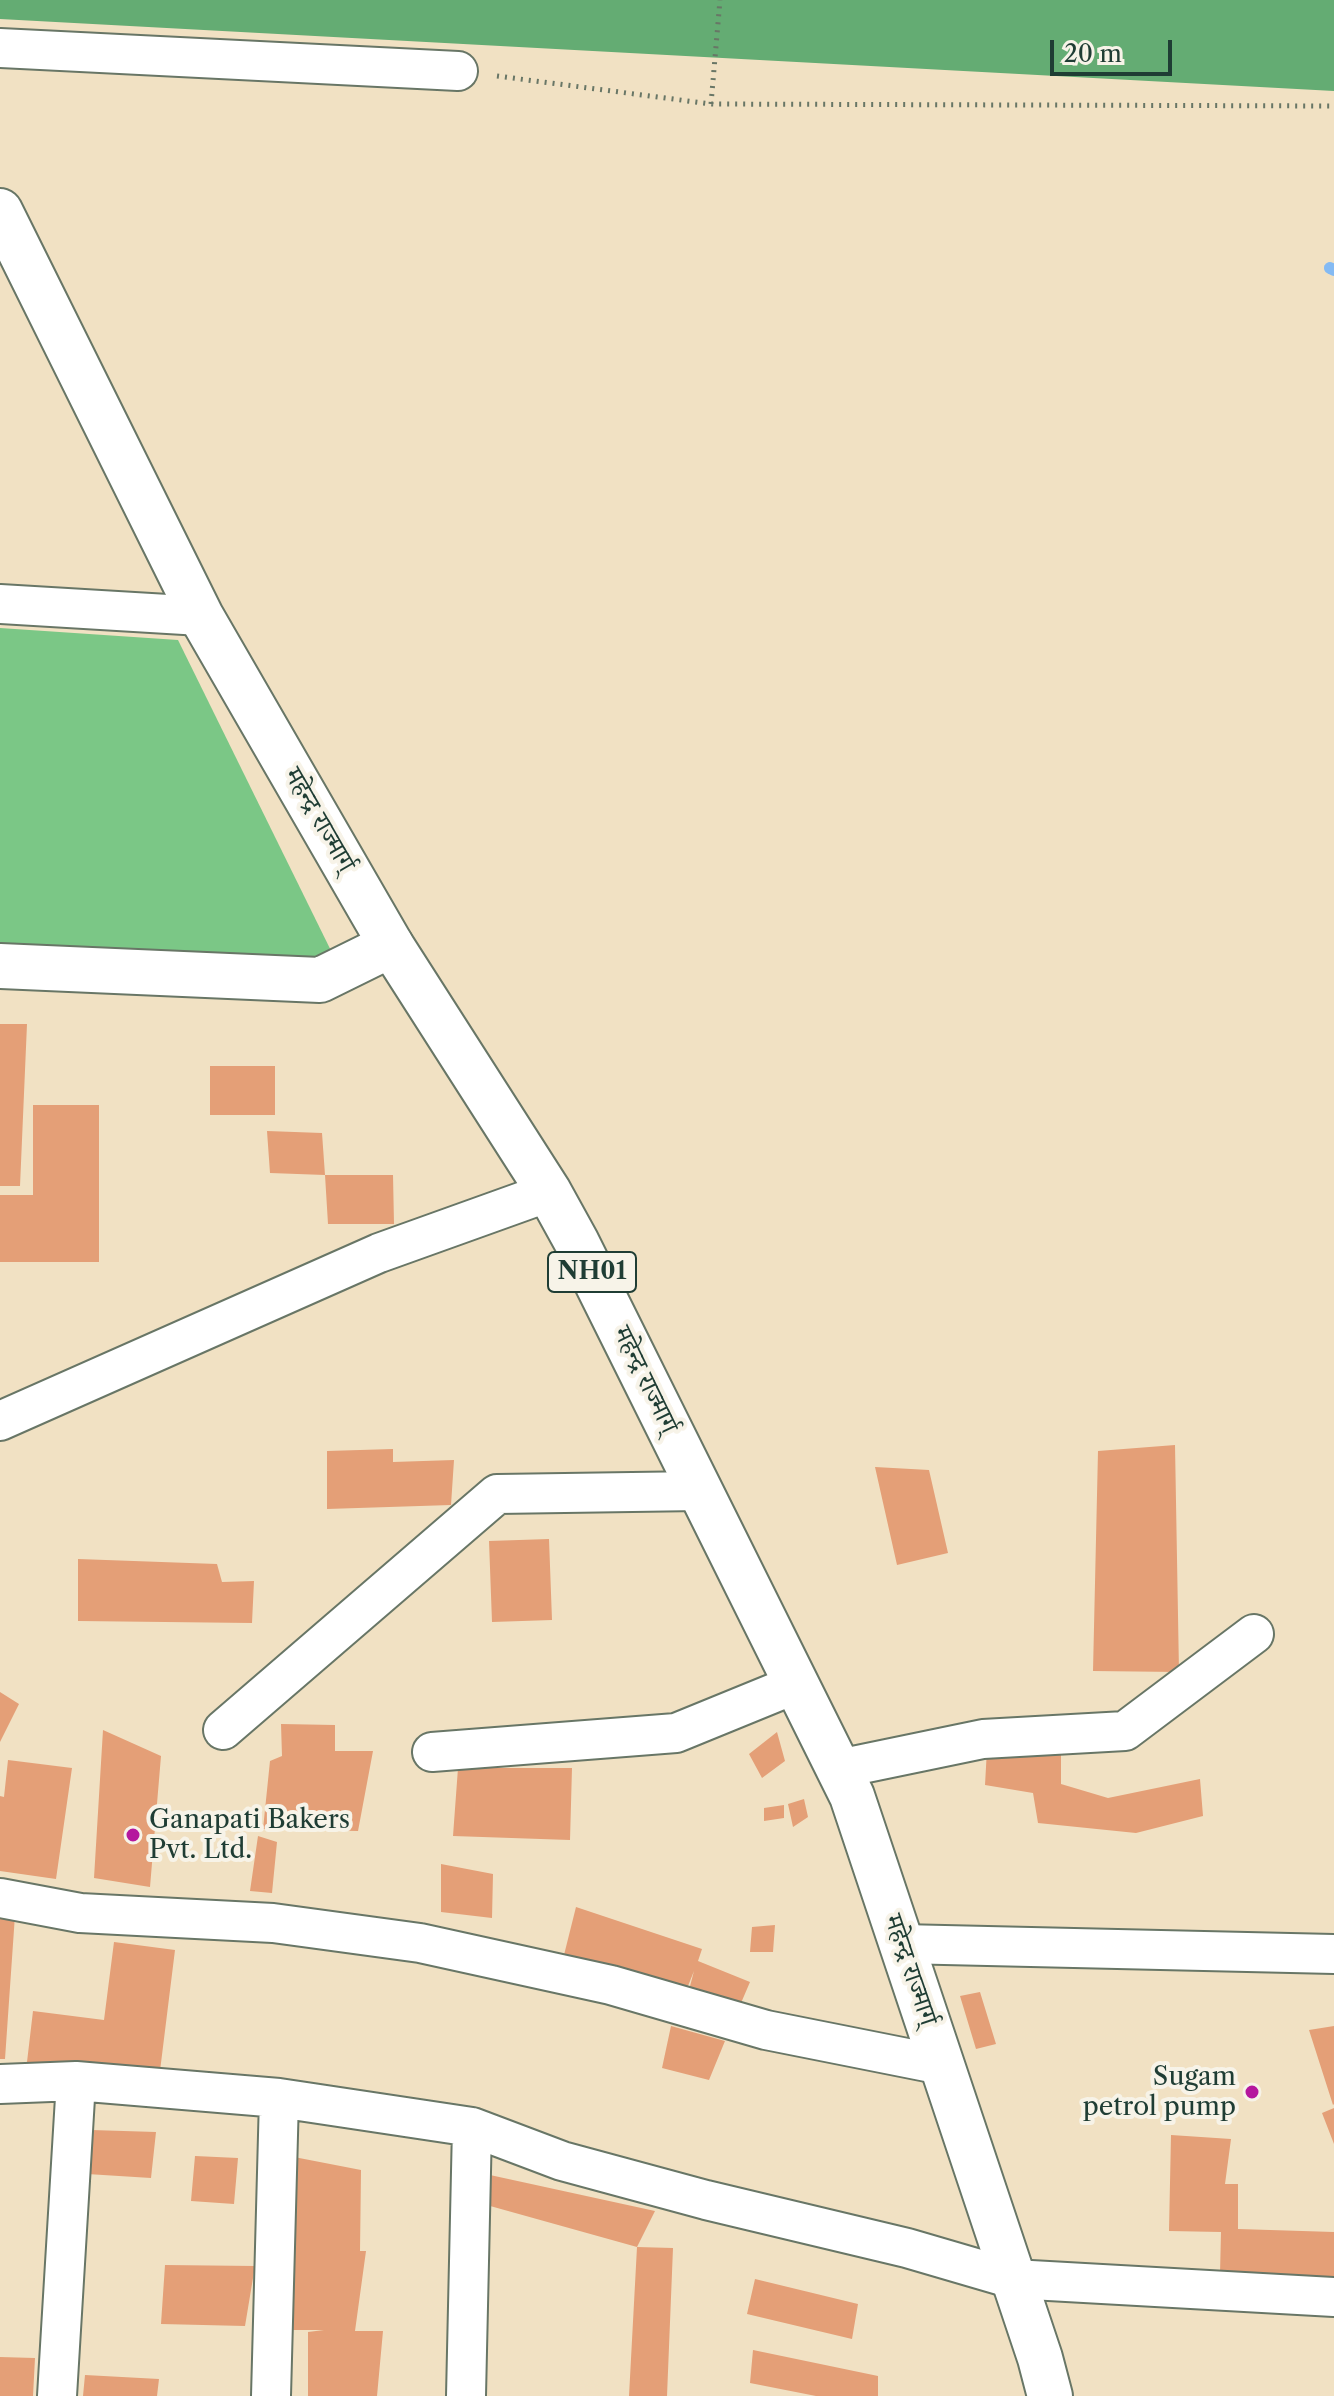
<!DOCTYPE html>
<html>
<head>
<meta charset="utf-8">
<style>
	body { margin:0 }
	#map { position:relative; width:1334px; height:2396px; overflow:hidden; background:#f1e1c3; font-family:"Libre Caslon Text",serif }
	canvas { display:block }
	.scale { position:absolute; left:1050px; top:40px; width:122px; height:36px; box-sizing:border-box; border:4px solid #1f3d34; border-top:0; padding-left:10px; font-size:24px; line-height:28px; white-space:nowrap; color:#1f3d34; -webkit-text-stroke:6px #f7f3e8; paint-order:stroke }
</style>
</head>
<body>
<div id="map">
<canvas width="1334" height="2396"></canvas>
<div class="scale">20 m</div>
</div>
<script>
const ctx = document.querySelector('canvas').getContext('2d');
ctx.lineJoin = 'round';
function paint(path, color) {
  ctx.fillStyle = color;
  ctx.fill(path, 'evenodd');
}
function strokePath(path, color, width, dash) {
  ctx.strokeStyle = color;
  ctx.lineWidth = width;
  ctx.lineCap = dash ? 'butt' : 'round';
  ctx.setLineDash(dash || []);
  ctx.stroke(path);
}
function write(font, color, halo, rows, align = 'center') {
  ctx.font = font + ' "Libre Caslon Text","Noto Serif Devanagari",serif';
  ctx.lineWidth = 8;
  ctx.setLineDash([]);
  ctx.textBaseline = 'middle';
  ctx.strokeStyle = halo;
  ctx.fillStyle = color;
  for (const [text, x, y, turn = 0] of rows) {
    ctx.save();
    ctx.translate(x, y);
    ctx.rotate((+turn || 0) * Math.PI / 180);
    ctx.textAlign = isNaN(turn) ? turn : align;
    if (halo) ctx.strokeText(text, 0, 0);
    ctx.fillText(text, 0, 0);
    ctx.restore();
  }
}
const green = new Path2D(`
	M0 628 178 640 342 973 0 959Z`);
const forest = new Path2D(`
	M0 0H1334V91L0 19Z`);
const stream = new Path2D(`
	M1330 268 1334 270`);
const building = new Path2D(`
	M0 1024H27L20 1186H0Z
	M210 1066H275V1115H210Z
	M33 1105H99V1262H0V1195H33Z
	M267 1131 322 1133 325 1175 270 1173Z
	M325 1175H393L394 1224H328Z
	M1175 1445 1179 1672 1093 1671 1098 1451Z
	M393 1449V1462L454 1460 451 1505 327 1509V1451Z
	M875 1467 929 1470 948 1553 897 1565Z
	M549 1539 552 1620 492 1622 489 1541Z
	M78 1559 217 1564 222 1582 254 1581 252 1623 78 1621Z
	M0 1692 19 1704 0 1742Z
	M281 1724 335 1725V1751H373L358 1831 263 1829 270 1761 282 1756Z
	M103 1730 161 1756 150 1887 94 1878Z
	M777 1732 785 1761 762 1778 749 1754Z
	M987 1749 1061 1750V1784L1108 1798 1200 1779 1203 1816 1136 1833 1038 1823 1033 1793 985 1785Z
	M8 1760 72 1768 56 1879 0 1871V1796L4 1797Z
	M458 1768H572L570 1840 453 1836Z
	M804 1799 808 1817 793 1827 788 1804Z
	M784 1805V1818L764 1821V1808Z
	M258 1836 277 1842 272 1893 250 1891Z
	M441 1864 493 1874 492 1918 441 1912Z
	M576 1907 702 1949 698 1961 750 1982 738 2010 689 1990 694 1971 688 1986 564 1955Z
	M0 1914 15 1915 5 2059H0Z
	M775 1925 773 1952H750L752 1927Z
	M114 1942 175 1950 159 2079 27 2062 33 2011 104 2020Z
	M980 1992 996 2044 976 2049 960 1996Z
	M671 2026 725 2041 709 2080 662 2068Z
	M1334 2026V2104L1333 2105 1309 2030Z
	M1334 2108V2144L1322 2113Z
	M91 2130 156 2132 151 2178 87 2174Z
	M1171 2135 1231 2139 1225 2184H1238V2229L1334 2232V2280L1220 2274 1221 2232 1169 2231Z
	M195 2156 238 2158 234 2204 191 2201Z
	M294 2157 361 2170 360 2251H366L355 2331H383L377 2396H308V2332L324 2330H287Z
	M490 2175 655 2211 637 2247 483 2204Z
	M637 2247 673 2248 667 2396H629Z
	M165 2265 255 2266 245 2326 161 2324Z
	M755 2279 858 2304 852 2339 747 2314Z
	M753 2350 878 2376V2396H816L750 2383Z
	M0 2357 35 2358 33 2396H0Z
	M85 2375 159 2379 157 2396H83Z`);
const path = new Path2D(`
	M497 76 711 104 1334 106
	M711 104 720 0`);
const street = new Path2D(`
	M0 48 458 71
	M0 604 201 616
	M0 1421 379 1253 549 1192
	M223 1730 497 1494 700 1491
	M432 1752 676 1733 796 1684
	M838 1769 983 1739 1125 1731 1254 1634
	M0 1898 80 1913 273 1923 420 1943 611 1985 766 2030 942 2065
	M901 1944 1334 1954
	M0 2084 76 2081 279 2098
	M57 2396 76 2081
	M271 2396 279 2098 472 2127
	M466 2396 472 2127 562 2161 706 2200 907 2248 1013 2279 1334 2297`);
const secondary = new Path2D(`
	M0 966 320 980 391 945`);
const highway = new Path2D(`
	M0 211 201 616 391 945 549 1192 576 1241 852 1796 1040 2358 1050 2396`);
const markers = [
	[133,1835,8,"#b5179e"],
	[1252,2092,8,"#b5179e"]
];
const shields = [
	[592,1272,88]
];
const shieldNames = [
	["NH01",592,1272]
];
const streetNames = [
	["महेन्द्र राज्मार्ग्",319,820,60],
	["महेन्द्र राज्मार्ग्",645,1380,64],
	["महेन्द्र राज्मार्ग्",910,1970,71]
];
const poiNames = [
	["Ganapati Bakers",149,1820],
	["Pvt. Ltd.",149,1850],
	["Sugam",1236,2077,"right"],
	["petrol pump",1236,2107,"right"]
];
paint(green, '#7bc786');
paint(forest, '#64ac73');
strokePath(stream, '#84baf3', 12);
paint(building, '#e49f77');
strokePath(street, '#687666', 42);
strokePath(secondary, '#687666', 48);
strokePath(highway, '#687666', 48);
strokePath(path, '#687666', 5, [2, 6]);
strokePath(street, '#fff', 38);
strokePath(secondary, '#fff', 44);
strokePath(highway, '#fff', 44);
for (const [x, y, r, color] of markers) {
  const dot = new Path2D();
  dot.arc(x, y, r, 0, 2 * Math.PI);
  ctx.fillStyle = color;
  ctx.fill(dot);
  strokePath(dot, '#f7f3e8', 3);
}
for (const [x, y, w] of shields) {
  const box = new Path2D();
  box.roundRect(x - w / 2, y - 20, w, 40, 6);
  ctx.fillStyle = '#f7f3e8';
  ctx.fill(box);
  strokePath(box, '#1f3d34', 2);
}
write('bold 24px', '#1f3d34', null, shieldNames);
write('26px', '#1f3d34', '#f7f3e8', streetNames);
write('26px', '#1f3d34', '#f7f3e8', poiNames, 'left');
</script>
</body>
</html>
